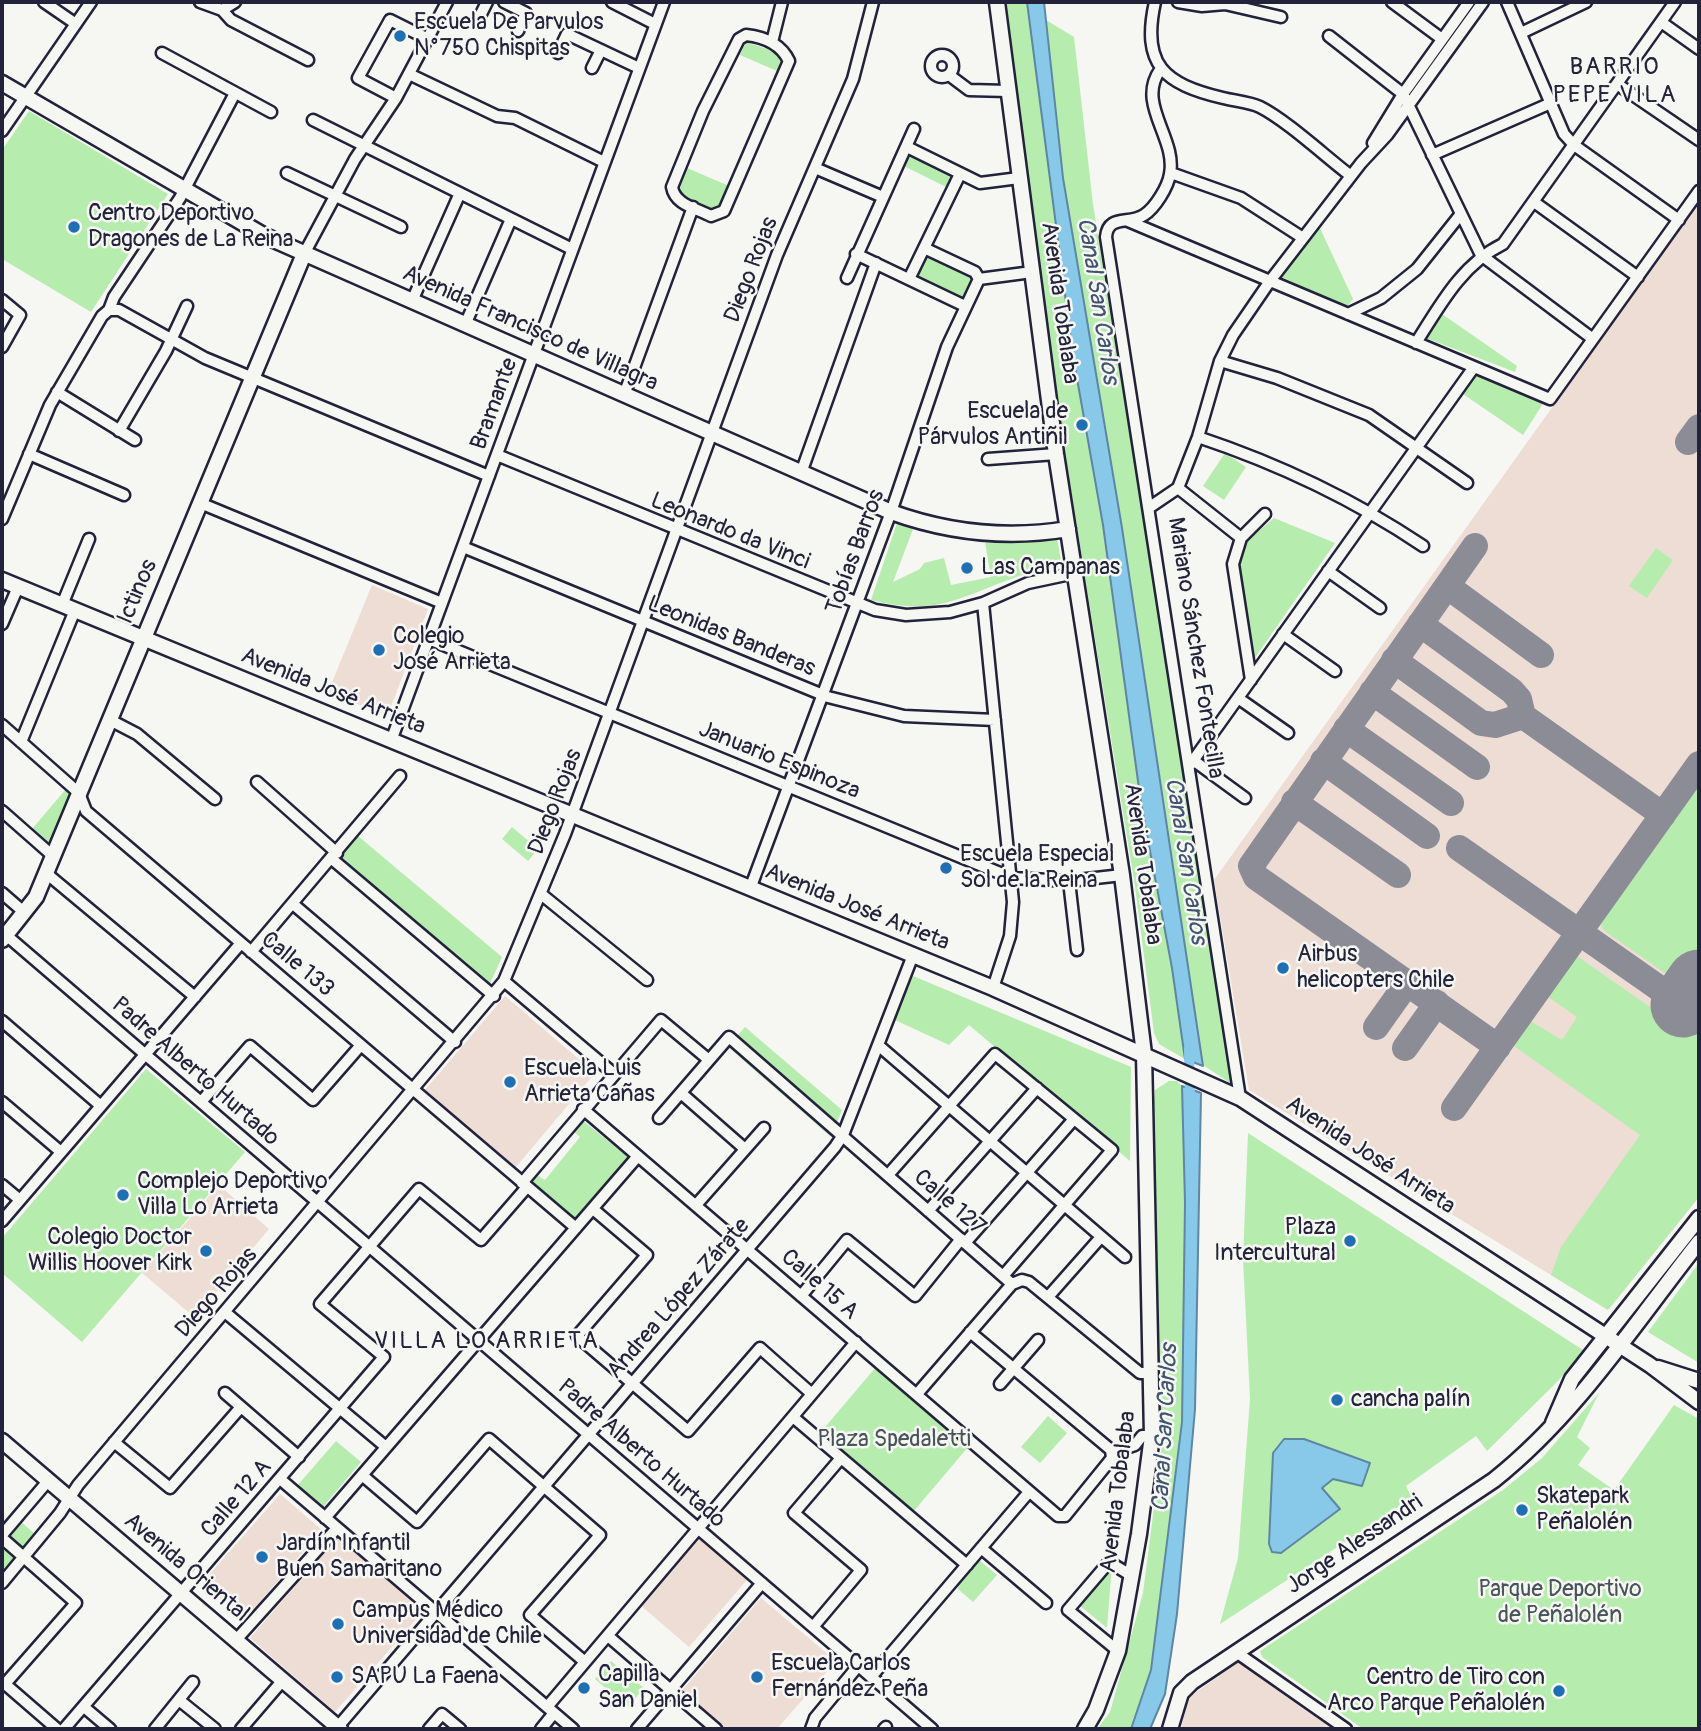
<!DOCTYPE html>
<html>
<head>
<meta charset="utf-8">
<style>
	body { margin:0 }
	#map { position:relative; width:1701px; height:1731px; overflow:hidden; background:#f6f6f2; font-family:Pangolin,sans-serif }
	canvas { display:block }
	.frame { position:absolute; inset:0; border:4px solid #22223b; pointer-events:none }
</style>
</head>
<body>
<div id="map">
<canvas width="1701" height="1731"></canvas>
<div class="frame"></div>
</div>
<script>
const ctx = document.querySelector('canvas').getContext('2d');
ctx.lineJoin = 'round';
function paint(path, color) {
  ctx.fillStyle = color;
  ctx.fill(path, 'evenodd');
}
function strokePath(path, color, width, dash) {
  ctx.strokeStyle = color;
  ctx.lineWidth = width;
  ctx.lineCap = dash ? 'butt' : 'round';
  ctx.setLineDash(dash || []);
  ctx.stroke(path);
}
function write(font, color, halo, rows, align = 'center') {
  ctx.font = font + ' Pangolin,sans-serif';
  ctx.lineWidth = 5;
  ctx.setLineDash([]);
  ctx.textBaseline = 'middle';
  ctx.strokeStyle = halo;
  ctx.fillStyle = color;
  for (const [text, x, y, turn = 0] of rows) {
    ctx.save();
    ctx.translate(x, y);
    ctx.rotate((+turn || 0) * Math.PI / 180);
    ctx.textAlign = isNaN(turn) ? turn : align;
    if (halo) ctx.strokeText(text, 0, 0);
    ctx.fillText(text, 0, 0);
    ctx.restore();
  }
}
const built = new Path2D(`
	M1699 202V1197L1608 1310 1249 1090 1214 880Z
	M372 585 428 609 389 712 382 714 328 692Z
	M505 996 595 1073 516 1167 425 1090Z
	M219 1185 269 1229 196 1316H193L142 1273Z
	M280 1494 322 1530 244 1620 202 1583Z
	M340 1535 425 1609 335 1712 250 1638Z
	M697 1537 747 1580 689 1647 639 1604Z
	M761 1598 836 1661 777 1729H721L679 1694Z
	M1240 1661 1336 1729H1181L1188 1698Z`);
const green = new Path2D(`
	M1003 2H1027L1073 356 1096 478 1156 888 1172 968 1185 1059 1159 1044 1154 1033 1135 886 1036 274Z
	M1046 20 1074 37 1093 204 1233 1085 1203 1065 1122 528 1063 178Z
	M746 42 773 51 782 60 777 71 740 55Z
	M29 111 168 194 91 312 2 259V150Z
	M916 155 953 174 948 188 904 166 907 158Z
	M687 168 729 186 719 208H704L682 196 680 187Z
	M1319 226 1353 299 1347 307 1279 276Z
	M924 253 960 268 972 279 962 302 913 277Z
	M1442 314 1517 366 1515 372 1426 338Z
	M1478 372 1544 402 1523 435 1463 394Z
	M1225 453 1246 467 1224 500 1203 486Z
	M1274 518 1335 543 1252 662 1238 564 1246 542Z
	M897 523 915 524 893 582 920 569 924 563 944 558 951 585 991 577 985 543 1057 538 1062 566C1048 569 1033 571 1019 576 959 597 938 617 871 600Z
	M1656 548 1673 560 1647 598 1629 586Z
	M1699 782V953L1683 976 1672 978 1609 934 1602 928 1601 919Z
	M66 789 73 795 54 847 32 829Z
	M512 827 538 849 528 861 502 839Z
	M358 836 502 957 488 988 337 859Z
	M1574 954 1693 1037 1699 1029V1197L1608 1310 1551 1275 1561 1247 1640 1135 1511 1044 1527 1019 1562 1040 1577 1017 1547 996Z
	M913 976 1131 1067 1130 1161 969 1025 949 1045 895 1020Z
	M745 1027 842 1110 831 1137 728 1047Z
	M146 1069 245 1152 82 1342 2 1273V1238Z
	M1169 1081H1177L1182 1086 1185 1202 1182 1422 1151 1670 1131 1729H1097L1110 1712 1143 1593 1162 1445 1153 1106 1155 1090Z
	M582 1120 628 1157 575 1222 527 1183 535 1174 545 1180 580 1137 573 1131Z
	M1248 1133 1583 1350 1558 1381 1487 1451 1476 1436 1406 1486 1412 1498 1220 1624 1238 1558 1250 1399 1243 1259Z
	M1699 1263V1363L1648 1332Z
	M876 1367 969 1446 913 1512 820 1433Z
	M1599 1393 1577 1437 1590 1448 1578 1465 1614 1490 1674 1405 1699 1419V1729H1363L1262 1657 1260 1651 1503 1490 1542 1458Z
	M1048 1416 1067 1433 1040 1463 1021 1447Z
	M336 1441 361 1462 322 1508 297 1486Z
	M19 1520 35 1534 2 1573V1541Z
	M979 1560 997 1575 973 1602 958 1589 959 1583Z
	M1112 1564 1107 1628 1078 1604Z
	M611 1661 644 1688 628 1707 595 1679Z`);
const water = new Path2D(`
	M1027 2H1044L1063 178 1122 528 1203 1066 1185 1059 1172 968 1141 803 1103 525 1073 356Z
	M1182 1086 1201 1093 1195 1409 1177 1614 1165 1694 1150 1729H1131L1151 1670 1182 1422 1185 1202Z
	M1284 1439H1304L1370 1463 1362 1486 1333 1479 1322 1488 1340 1509 1281 1553 1272 1552 1269 1544 1273 1453Z`);
const canal = new Path2D(`
	M1189 1049 1190 1101`);
const taxiway = new Path2D(`
	M1688 442 1699 427
	M1475 546 1251 866 1256 877 1498 1047
	M1447 586 1541 655
	M1420 624 1512 691 1519 699 1523 716 1663 815
	M1394 660 1481 723 1495 725 1523 716
	M1372 692 1477 767
	M1346 729 1451 803
	M1323 761 1427 836
	M1294 802 1398 875
	M1459 848 1683 1005
	M1376 1027 1408 982
	M1405 1048 1437 1003
	M1454 1108 1699 764`);
const runway = new Path2D(`
	M1683 1005 1699 982`);
const street = new Path2D(`
	M44 2 76 24
	M200 2 222 10 235 2
	M504 2 526 13 518 31
	M612 2 655 24
	M1155 2C1141 65 1164 84 1223 98 1235 101 1250 102 1260 107 1286 120 1326 157 1351 176
	M1178 2 1202 6 1225 4 1281 17
	M1392 2 1442 39
	M1507 2 1564 134 1574 145 1679 220
	M222 10 231 20 308 60
	M481 14 487 2
	M1661 22 1699 49
	M1521 33 1586 2
	M746 35C764 37 781 44 789 61L724 211 711 216C696 208 675 205 672 187L703 111 739 39Z
	M1329 36 1403 94
	M772 42 782 2
	M162 53 271 112
	M558 53 567 34 639 68
	M931 66a11 11 0 1 1 22 0a11 11 0 1 1-22 0Z
	M592 68 601 50
	M1160 70C1136 104 1177 138 1170 174 1168 187 1155 208 1144 215 1129 225 1108 214 1106 237L1240 1098
	M409 74 497 116 515 118 604 162
	M949 75 969 90 1008 91
	M1617 84 1699 140
	M1403 94 1481 255 1593 339
	M396 98 358 78 390 20 428 39
	M313 120 572 249
	M2 131 91 2
	M1373 143 1403 94 1469 2
	M907 147 980 183 1019 178
	M1432 155 1551 103
	M815 168 883 197
	M287 173 401 227
	M1171 173 1241 198 1303 238
	M1534 202 1638 277
	M1128 221 1550 399 1699 191
	M924 248 975 272 979 279
	M304 254 355 159 396 98 447 2
	M856 254 965 306
	M847 278 914 129
	M909 279 960 174
	M2 300 20 315 2 347
	M412 301 460 193
	M109 310H119L205 358 489 476
	M1348 314 1381 298 1417 269 1460 215
	M465 325 511 219
	M1416 343C1440 305 1462 264 1503 244L1675 2
	M1220 361 1277 378 1369 415 1467 483
	M57 392 135 440
	M624 395 693 207
	M119 431 166 351 187 306
	M1198 437C1279 464 1353 499 1423 546
	M29 454 124 495
	M497 455 875 610 906 615 950 612 983 603 1028 583 1075 573
	M988 459 1056 454
	M801 473 876 263
	M1178 488 1241 538
	M200 503 442 603
	M1150 507 1178 488 1198 437 1220 361 1233 335 1270 281 1361 163 1387 135 1483 2
	M2 519 50 405 102 316 109 310 114 297 180 198 235 93
	M463 547 828 697 904 716 995 720
	M1328 571 1380 608
	M983 603 1013 902 1010 936 993 988
	M62 605 89 539
	M2 624 18 587
	M1283 634 1335 671
	M429 639 1012 878 1069 881 1122 875
	M1251 680 1233 564 1241 538 1265 514
	M1238 698 1288 733
	M110 720 137 734 215 799
	M2 725 79 793 86 811 576 1228
	M391 741 664 2
	M21 742 75 610
	M1193 760 1245 798
	M1190 765 1474 367
	M257 782 337 853
	M2 811 53 856
	M332 859 494 996
	M46 873 195 997
	M1069 881 1077 950
	M750 889 891 512 947 347 979 279 1032 272
	M2 893 25 913
	M541 894 647 980
	M293 904 455 1042
	M6 935 932 1729
	M251 952 400 776
	M504 981 613 1073
	M2 1021 101 1106
	M878 1045 1125 1257
	M681 1093 745 1149
	M2 1102 61 1152
	M201 1102 250 1046 313 1100 361 1045
	M583 1109 1058 1516H1065L1112 1458 1111 1450 970 1332
	M659 1118 729 1037 1012 1284
	M888 1175 995 1054 1112 1150 1003 1276
	M522 1183 661 1020 709 1060
	M2 1185 20 1200
	M696 1205 764 1128
	M593 1209 647 1255 577 1336 688 1431 760 1348 812 1394
	M928 1211 1037 1088
	M2 1221 241 943
	M965 1243 1074 1119
	M801 1296 847 1240 915 1296 961 1239
	M1048 1297 1101 1237
	M226 1313 386 1447
	M1000 1384 1038 1340
	M225 1393 299 1457
	M917 1394 1012 1284 1022 1280 1029 1282 1140 1373H1152
	M793 1417 967 1565
	M114 1442 170 1488 241 1407
	M1112 1453 1135 1445 1142 1436H1152
	M362 1475 417 1522 489 1439 600 1535 530 1615 585 1662
	M280 1479 573 1729
	M325 1518 638 1156
	M2 1535 48 1481
	M2 1538 76 1603 5 1684 57 1729
	M981 1548 1046 1603
	M2 1583 60 1513 78 1485 504 981 565 834 777 255 853 79 873 2
	M813 1627 861 1570 794 1513 841 1458
	M608 1636 716 1729
	M236 1640 337 1528
	M1118 1651 1068 1610 1109 1562 1132 1576
	M1236 1652 1346 1729
	M871 1677 1029 1492
	M179 1700 215 1729
	M84 1707 110 1729
	M547 1707 856 1342
	M64 1729 384 1357 320 1304 419 1189 481 1240 527 1187
	M155 1729 193 1682
	M241 1729 283 1680
	M336 1729 835 1147 843 1135 913 955
	M429 1729 442 1714 460 1729
	M541 1729 554 1713
	M637 1729 762 1583
	M811 1729 815 1718 858 1666
	M884 1729 886 1727`);
const secondary = new Path2D(`
	M997 2 1056 454 1122 875 1144 1054 1152 1436 1139 1534 1118 1651 1096 1710 1085 1729
	M2 83 265 236 891 512C949 533 1008 539 1068 529
	M2 580 993 988 1240 1098 1650 1365 1699 1402
	M2 940 36 897 304 254
	M1658 1368 1699 1381
	M1553 1423 1572 1379 1699 1218
	M2 1441 340 1729
	M1170 1729 1181 1693 1192 1682 1494 1480C1577 1414 1634 1324 1699 1242`);
const markers = [
	[400,36,7,"#1f6fb2"],
	[74,227,7,"#1f6fb2"],
	[1082,425,7,"#1f6fb2"],
	[967,568,7,"#1f6fb2"],
	[379,650,7,"#1f6fb2"],
	[946,868,7,"#1f6fb2"],
	[1283,968,7,"#1f6fb2"],
	[510,1082,7,"#1f6fb2"],
	[123,1195,7,"#1f6fb2"],
	[1350,1241,7,"#1f6fb2"],
	[206,1251,7,"#1f6fb2"],
	[1337,1400,7,"#1f6fb2"],
	[1522,1510,7,"#1f6fb2"],
	[262,1557,7,"#1f6fb2"],
	[338,1624,7,"#1f6fb2"],
	[337,1677,7,"#1f6fb2"],
	[757,1677,7,"#1f6fb2"],
	[584,1688,7,"#1f6fb2"],
	[1559,1691,7,"#1f6fb2"]
];
const poiNames = [
	["Escuela De Parvulos",414,23],
	["N°750 Chispitas",414,49],
	["Centro Deportivo",88,214],
	["Dragones de La Reina",88,240],
	["Escuela de",1068,412,"right"],
	["Párvulos Antiñil",1068,438,"right"],
	["Las Campanas",981,568],
	["Colegio",393,637],
	["José Arrieta",393,663],
	["Escuela Especial",960,855],
	["Sol de la Reina",960,881],
	["Airbus",1297,955],
	["helicopters Chile",1297,981],
	["Escuela Luis",524,1069],
	["Arrieta Cañas",524,1095],
	["Complejo Deportivo",137,1182],
	["Villa Lo Arrieta",137,1208],
	["Plaza",1336,1228,"right"],
	["Intercultural",1336,1254,"right"],
	["Colegio Doctor",192,1238,"right"],
	["Willis Hoover Kirk",192,1264,"right"],
	["cancha palín",1351,1400],
	["Skatepark",1536,1497],
	["Peñalolén",1536,1523],
	["Jardín Infantil",276,1544],
	["Buen Samaritano",276,1570],
	["Campus Médico",352,1611],
	["Universidad de Chile",352,1637],
	["Escuela Carlos",771,1664],
	["Fernández Peña",771,1690],
	["Capilla",598,1675],
	["San Daniel",598,1701],
	["SAPU La Faena",351,1677],
	["Centro de Tiro con",1545,1678,"right"],
	["Arco Parque Peñalolén",1545,1704,"right"]
];
const streetNames = [
	["Diego Rojas",752,270,-69],
	["Avenida Tobalaba",1059,303,82],
	["Avenida Francisco de Villagra",530,329,24],
	["Bramante",495,404,-70],
	["Leonardo da Vinci",730,532,22],
	["Tobías Barros",856,552,-70],
	["Ictinos",138,592,-67],
	["Leonidas Banderas",731,637,22],
	["Mariano Sánchez Fontecilla",1195,648,81],
	["Avenida José Arrieta",333,692,22],
	["Januario Espinoza",779,761,22],
	["Diego Rojas",556,802,-69],
	["Avenida Tobalaba",1142,864,82],
	["Avenida José Arrieta",857,908,22],
	["Calle 133",297,965,40],
	["Padre Alberto Hurtado",195,1072,41],
	["Avenida José Arrieta",1370,1156,33],
	["Calle 127",949,1203,41],
	["Calle 15 A",819,1285,41],
	["Diego Rojas",217,1293,-49],
	["Andrea López Zárate",679,1299,-49],
	["Padre Alberto Hurtado",641,1454,41],
	["Avenida Tobalaba",1119,1492,-83],
	["Calle 12 A",237,1499,-49],
	["Jorge Alessandri",1355,1545,-34],
	["Avenida Oriental",186,1568,40]
];
const parkNames = [
	["Plaza Spedaletti",894,1440],
	["Parque Deportivo",1560,1590],
	["de Peñalolén",1560,1616]
];
const neighbourhoodNames = [
	["BARRIO",1615,68],
	["PEPE VILA",1615,96],
	["VILLA LO ARRIETA",487,1342]
];
const waterNames = [
	["Canal San Carlos",1097,301,81],
	["Canal San Carlos",1185,861,81],
	["Canal San Carlos",1166,1428,-87]
];
paint(built, '#eeddd5');
paint(green, '#b6ecae');
paint(water, '#88c9e9');
strokePath(water, '#5f86a3', 2);
strokePath(canal, '#88c9e9', 10);
strokePath(taxiway, '#8c8c96', 26);
strokePath(runway, '#8c8c96', 65);
strokePath(street, '#22223b', 15);
strokePath(secondary, '#22223b', 19);
strokePath(street, '#f6f6f2', 10);
strokePath(secondary, '#f6f6f2', 14);
for (const [x, y, r, color] of markers) {
  const dot = new Path2D();
  dot.arc(x, y, r, 0, 2 * Math.PI);
  ctx.fillStyle = color;
  ctx.fill(dot);
  strokePath(dot, '#f6f6f2', 2.5);
}
write('23px', '#22223b', '#f6f6f2', poiNames, 'left');
write('23px', '#22223b', '#f6f6f2', streetNames);
write('23px', '#475458', '#f6f6f2', parkNames);
ctx.letterSpacing = '2px';
write('24px', '#22223b', '#f6f6f2', neighbourhoodNames);
ctx.letterSpacing = '0px';
write('italic 24px', '#41546f', '#f6f6f2', waterNames);
</script>
</body>
</html>
